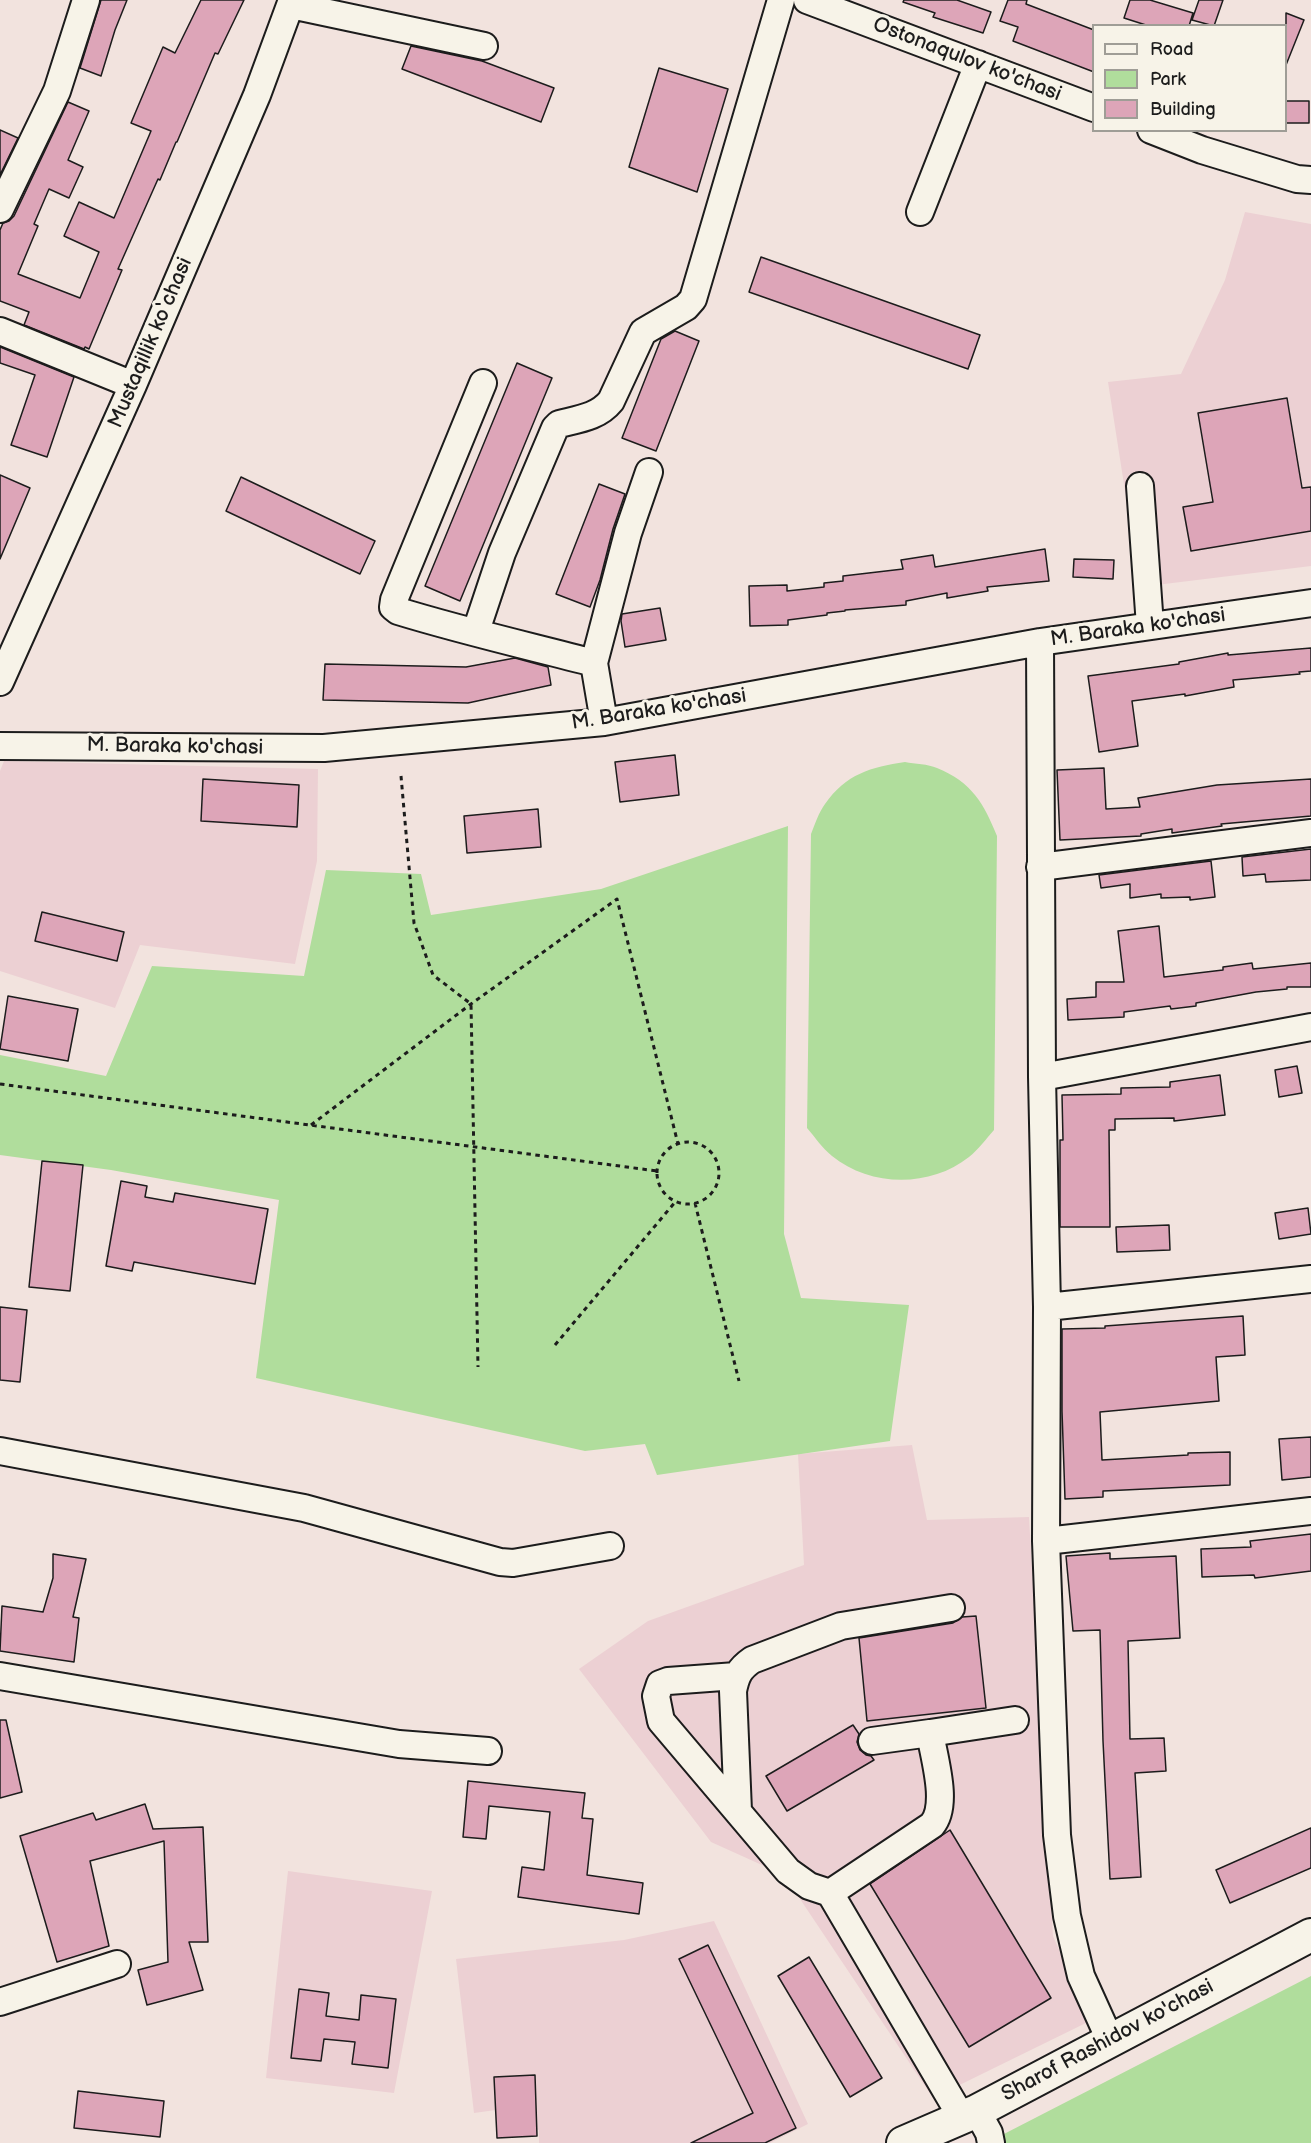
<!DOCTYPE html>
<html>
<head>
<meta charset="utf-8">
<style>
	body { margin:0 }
	#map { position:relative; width:1311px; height:2143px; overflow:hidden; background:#f2e3de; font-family:"Balsamiq Sans",sans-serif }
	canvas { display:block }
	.legend { position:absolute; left:1092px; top:24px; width:195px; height:108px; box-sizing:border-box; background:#f7f3e8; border:2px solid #9f9d96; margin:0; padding:8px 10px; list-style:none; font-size:18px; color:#1c1c1c }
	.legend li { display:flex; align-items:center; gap:12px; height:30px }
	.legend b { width:30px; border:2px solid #9f9d96 }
</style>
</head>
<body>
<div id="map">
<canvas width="1311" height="2143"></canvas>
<ul class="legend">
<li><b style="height:8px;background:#f7f3e8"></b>Road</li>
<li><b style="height:16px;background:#b0dd9c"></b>Park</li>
<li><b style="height:16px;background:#dda5b8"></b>Building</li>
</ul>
</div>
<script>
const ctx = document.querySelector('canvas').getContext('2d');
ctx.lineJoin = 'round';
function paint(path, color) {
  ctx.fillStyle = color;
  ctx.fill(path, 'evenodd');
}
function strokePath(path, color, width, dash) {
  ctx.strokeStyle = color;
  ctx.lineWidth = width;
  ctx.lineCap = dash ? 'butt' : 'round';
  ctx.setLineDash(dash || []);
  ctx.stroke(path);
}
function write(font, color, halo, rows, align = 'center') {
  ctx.font = font + ' "Balsamiq Sans",sans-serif';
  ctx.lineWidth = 6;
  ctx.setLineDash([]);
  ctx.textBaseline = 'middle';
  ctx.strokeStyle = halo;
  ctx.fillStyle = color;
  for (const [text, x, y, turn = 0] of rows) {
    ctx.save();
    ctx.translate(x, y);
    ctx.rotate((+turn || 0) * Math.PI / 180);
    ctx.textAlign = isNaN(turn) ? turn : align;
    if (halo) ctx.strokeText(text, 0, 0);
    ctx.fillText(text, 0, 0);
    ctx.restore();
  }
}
const built = new Path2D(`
	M1245 212 1311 224V566L1140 587 1108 382 1181 374 1225 280Z
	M4 761 318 769 317 861 295 964 140 945 115 1008 0 971V771Z
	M912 1445 927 1520 1029 1517 1053 1936 1090 2021 933 2098 784 1875 711 1842 579 1669 648 1621 804 1565 798 1454Z
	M288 1871 432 1891 394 2093 266 2078Z
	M714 1921 808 2124 770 2143H539V2130L531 2128 525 2106 474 2113 456 1959 624 1940Z`);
const green = new Path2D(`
	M905 762C915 764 928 764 937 768 972 782 984 804 997 836L994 1130C986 1139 978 1150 969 1157 930 1188 870 1187 832 1156 822 1148 815 1137 807 1128L811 834C815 824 819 812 825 804 846 774 871 767 905 762Z
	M788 826 784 1234 801 1298 909 1305 890 1441 657 1475 645 1444 585 1451 256 1378 279 1200 111 1170 0 1155V1055L106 1076 152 966 304 976 326 870 421 874 431 915 601 889Z
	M1311 1976V2143H1000L1002 2135Z`);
const building = new Path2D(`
	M101 0H127L115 30 101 76 80 68Z
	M201 0H244L218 54 215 53 177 142H176L160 180 158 179 118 269 122 270 89 349 85 347 84 349 24 325 29 312 0 301V230L3 223 9 221 14 216 68 102 89 111 68 160 83 167 69 198 49 189 34 224 38 226 18 274 80 298 99 252 64 236 79 202 114 218 151 131 131 123 163 47 175 53Z
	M904 0H957L991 12 983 33 933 17 935 13 903 2Z
	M1008 0H1027L1026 4 1094 30V72L1013 41 1018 27 1000 21Z
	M1130 0H1150L1193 13 1189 26H1149L1124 18Z
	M1199 0H1223L1214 26 1192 20Z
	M1286 13 1304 20 1286 65Z
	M411 46 482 61 554 88 541 122 402 69Z
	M659 68 728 89 697 192 629 167Z
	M1286 101H1309V123H1286Z
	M0 130 18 138 0 175Z
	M761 257 980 335 968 369 749 292Z
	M675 331 699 341 656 451 622 438 661 339Z
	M0 347 74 377 47 457 11 445 35 375 0 363Z
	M517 363 552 378 460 601 425 586Z
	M1287 398 1302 488 1311 487V531L1191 551 1183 507 1213 502 1198 413Z
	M0 475 30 488 0 559Z
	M241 477 375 541 360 574 226 511Z
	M599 484 625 494 613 529 600 580 590 607 556 594Z
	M1045 549 1049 581 987 587 988 591 947 598V593L906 601V605L845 610V611L827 613V615L788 620V625L750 626 749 586 787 585V591L824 587V583L843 581V576L903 569 901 560 933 555 935 567Z
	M1074 559 1114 560 1113 579 1073 577Z
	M660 608 666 640 625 647 621 621 622 614Z
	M1311 648V671L1299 672 1300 674 1233 680 1234 687 1185 696V694L1132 701 1138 746 1099 752 1088 676 1179 664V662L1228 653V655Z
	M515 658 548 667 551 685 468 703 323 700 325 664 466 667Z
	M675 755 679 795 620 802 615 762Z
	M1104 768 1106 809 1140 807 1138 798 1217 785 1311 779V816L1221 824 1222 826 1172 833V829L1141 834V836L1060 840 1057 770Z
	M203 779 299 785 297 827 201 821Z
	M538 809 541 847 467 853 464 816Z
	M1311 849V880L1266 882 1265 874 1243 876 1242 857Z
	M1211 861 1215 897 1190 900V897L1161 898V894L1130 898V884L1101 888 1099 875Z
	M42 912 124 932 117 961 35 941Z
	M1159 926 1164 977 1223 970V967L1252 963 1253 969 1311 963V987H1287V989L1256 992 1196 1003V1006L1171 1009 1170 1006 1124 1012V1017L1068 1020 1067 999 1096 997V982H1124L1118 931Z
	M8 996 78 1009 68 1061 0 1049Z
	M1297 1066 1302 1093 1279 1097 1275 1070Z
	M1220 1075 1225 1115 1174 1121V1118L1115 1119V1130H1109L1110 1227H1060V1140H1063L1062 1095 1121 1094V1088L1170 1087V1082Z
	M42 1161 83 1165 70 1291 29 1287Z
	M121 1181 147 1186 145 1197 173 1202 175 1193 268 1209 255 1284 134 1262 132 1271 106 1266Z
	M1308 1208 1311 1234 1279 1239 1275 1213Z
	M1169 1225 1170 1250 1117 1252 1116 1227Z
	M0 1307 27 1310 20 1382 0 1380Z
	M1243 1316 1245 1355 1216 1357 1219 1401 1100 1412 1102 1460 1188 1455V1453L1230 1452V1485L1103 1491V1497L1065 1499 1062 1411V1329L1105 1328V1326Z
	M1311 1437V1477L1282 1480 1279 1439Z
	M1311 1534V1571L1255 1578 1254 1575 1202 1577 1201 1549 1251 1547 1250 1541Z
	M1110 1553V1559L1176 1556 1180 1638 1128 1641 1130 1739 1164 1738 1166 1771 1135 1773 1141 1877 1110 1879 1103 1741 1100 1630 1073 1631 1066 1556Z
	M53 1554 86 1559 73 1617 79 1618 74 1662 0 1651 2 1606 43 1612 53 1578Z
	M976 1616 986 1708 867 1721 859 1638 953 1623 962 1617Z
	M0 1720H6L22 1792 0 1798Z
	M853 1725 859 1734 857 1742 860 1750 866 1755 871 1756 874 1760 787 1811 766 1776Z
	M468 1781 585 1793 582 1818 593 1819 587 1875 643 1883 639 1914 518 1897 522 1867 544 1870 550 1812 489 1806 486 1839 463 1837Z
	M145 1804 153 1829 203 1827 208 1942H189L203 1990 147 2005 138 1970 168 1962 164 1841 90 1861 109 1946 57 1962 20 1836 93 1813 96 1820Z
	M1311 1828V1868L1230 1903 1216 1870Z
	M950 1830 1051 1998 969 2047 870 1884Z
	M708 1945 796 2128 765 2143H691L753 2113 679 1959Z
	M809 1957 882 2078 850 2097 778 1976Z
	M299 1989 329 1993 326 2016 359 2020 361 1995 396 1999 388 2068 352 2064 355 2042 324 2039 321 2061 291 2058Z
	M535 2075 537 2136 497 2138 494 2077Z
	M78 2091 164 2101 160 2137 74 2128Z`);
const path = new Path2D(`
	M401 776 414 923 433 975 471 1004 478 1367
	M0 1084 657 1171
	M311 1125 471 1004 617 899 678 1144
	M657 1173a31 31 0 1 1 62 0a31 31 0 1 1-62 0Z
	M695 1203 739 1381
	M555 1345 676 1201`);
const minor = new Path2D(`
	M807 0 1094 108
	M291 5 484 46
	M1151 130 1202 150 1297 179 1311 180
	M0 209 57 91 86 0
	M920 212 978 64
	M0 331 133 385
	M483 383 394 600 393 607 398 611C463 631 529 646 594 663
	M1140 486 1150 626
	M476 631 502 553 555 428 559 424C579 419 598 417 611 401L643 332 686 307 693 299 781 0
	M1040 642 1042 1077 1047 1307 1046 1541 1057 1835 1067 1916 1081 1976 1110 2040
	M0 682 133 385 257 95 292 0
	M604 722 594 663 628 533 649 472
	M0 746 324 748 604 722 1040 642 1311 603
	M1040 867 1311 833
	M1042 1077 1311 1027
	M1047 1307 1311 1279
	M0 1451 304 1508 500 1562 513 1563 610 1546
	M1046 1541 1311 1511
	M0 1676 399 1744 488 1751
	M736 1676 668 1681 660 1684 656 1696 661 1721 788 1871 809 1886 830 1893 962 2118
	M872 1741 930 1733
	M738 1811 733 1691C736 1676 739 1669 752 1660L841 1626 951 1608
	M830 1893 932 1825C949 1805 934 1758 930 1733L1015 1720
	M0 2002 117 1964
	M977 2111 989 2133 991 2143`);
const major = new Path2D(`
	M903 2143 977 2111 1311 1935`);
const streetNames = [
	["Ostonaqulov ko'chasi",967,60,21],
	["Mustaqillik ko‘chasi",151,343,-67],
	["M. Baraka ko'chasi",1138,628,-8],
	["M. Baraka ko'chasi",659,710,-9],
	["M. Baraka ko'chasi",175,747,1],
	["Sharof Rashidov ko'chasi",1108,2041,-28]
];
paint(built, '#ecd0d3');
paint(green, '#b0dd9c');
paint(building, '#dda5b8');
strokePath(building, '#1c1c1c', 1.5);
strokePath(minor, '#1c1c1c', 30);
strokePath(major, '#1c1c1c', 36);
strokePath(path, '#1c1c1c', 3, [4.5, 4.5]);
strokePath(minor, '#f7f3e8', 26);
strokePath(major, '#f7f3e8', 32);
write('21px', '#1c1c1c', '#f7f3e8', streetNames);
</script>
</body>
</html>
